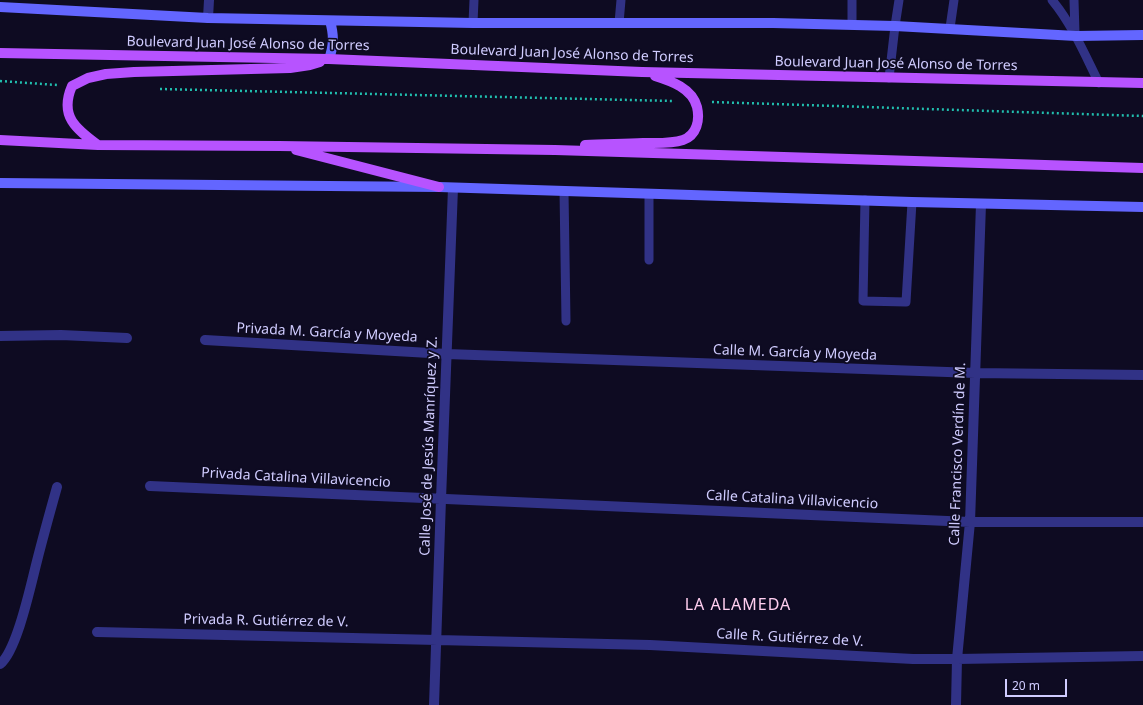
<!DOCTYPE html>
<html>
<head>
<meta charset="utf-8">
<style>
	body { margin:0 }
	#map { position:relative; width:1143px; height:705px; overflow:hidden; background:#0e0b22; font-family:"Noto Sans",sans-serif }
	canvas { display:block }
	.scale { position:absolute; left:1005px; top:679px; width:62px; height:18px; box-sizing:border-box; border:2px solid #d0ccff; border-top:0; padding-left:5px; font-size:12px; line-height:14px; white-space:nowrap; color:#d0ccff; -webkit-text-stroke:3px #0e0b22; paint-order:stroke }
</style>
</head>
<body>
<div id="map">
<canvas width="1143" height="705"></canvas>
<div class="scale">20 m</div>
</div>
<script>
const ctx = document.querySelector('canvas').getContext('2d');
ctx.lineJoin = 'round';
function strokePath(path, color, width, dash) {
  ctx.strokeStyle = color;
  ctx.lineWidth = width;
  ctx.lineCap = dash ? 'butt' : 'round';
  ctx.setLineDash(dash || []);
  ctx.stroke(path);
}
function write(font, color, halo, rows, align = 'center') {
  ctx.font = font + ' "Noto Sans",sans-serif';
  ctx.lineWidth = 3.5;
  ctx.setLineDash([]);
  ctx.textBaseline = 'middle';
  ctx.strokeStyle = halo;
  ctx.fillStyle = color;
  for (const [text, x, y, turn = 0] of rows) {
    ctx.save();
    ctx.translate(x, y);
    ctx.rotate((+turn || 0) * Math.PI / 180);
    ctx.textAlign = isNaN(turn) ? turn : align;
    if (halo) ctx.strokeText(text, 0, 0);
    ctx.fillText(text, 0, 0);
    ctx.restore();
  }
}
const path = new Path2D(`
	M0 81 57 85
	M160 89 673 101
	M712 102 1143 116`);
const lane = new Path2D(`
	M852 0V25
	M1052 0C1072 24 1085 55 1099 83
	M1074 0 1075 33
	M473 23 474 0
	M619 23 621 0
	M950 28 954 0
	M889 78 895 26 899 0
	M564 191 566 321
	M865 200 863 301 906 302 912 202
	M649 260V194`);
const street = new Path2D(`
	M208 18 209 0
	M0 336 61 335 127 338
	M205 340 447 354 975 373 1143 375
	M150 486 970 522H1143
	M97 632 650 645 913 659H957L1143 656
	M0 664C17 651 31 584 37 561 43 537 50 512 57 487
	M434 705 441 499 453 188
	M956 705 957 659 970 522 981 204`);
const secondary = new Path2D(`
	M0 7 208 18 473 23H773L895 26 1076 36 1143 35
	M329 59C334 45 334 35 330 21
	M0 183 439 187 912 202 1143 207`);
const primary = new Path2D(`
	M0 53 329 59 642 72 1143 83
	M0 140 98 145 279 146 555 150 1143 168
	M98 145C76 129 59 116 72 86L88 78 106 74 134 72 290 68 310 65 320 62
	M585 145C604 144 624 144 643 143 656 143 671 144 683 140 697 135 700 120 697 107 692 88 671 81 655 76
	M296 150 439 187`);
const streetNames = [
	["Boulevard Juan José Alonso de Torres",248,44,1],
	["Boulevard Juan José Alonso de Torres",572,54,2],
	["Boulevard Juan José Alonso de Torres",896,64,1],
	["Privada M. García y Moyeda",327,333,3],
	["Calle M. García y Moyeda",795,353,2],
	["Calle José de Jesús Manríquez y Z.",429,446,-88],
	["Calle Francisco Verdín de M.",958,454,-88],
	["Privada Catalina Villavicencio",296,478,3],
	["Calle Catalina Villavicencio",792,500,3],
	["Privada R. Gutiérrez de V.",266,621,1],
	["Calle R. Gutiérrez de V.",790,638,3]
];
const quarterNames = [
	["LA ALAMEDA",738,605]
];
strokePath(path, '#21beae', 2.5, [2, 3]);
strokePath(lane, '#313286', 9);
strokePath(street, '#313286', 10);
strokePath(secondary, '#6366ff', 10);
strokePath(primary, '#b753ff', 10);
write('14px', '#d0ccff', '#0e0b22', streetNames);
ctx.letterSpacing = '1px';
write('16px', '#ffceef', '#0e0b22', quarterNames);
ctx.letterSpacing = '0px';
</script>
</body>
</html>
